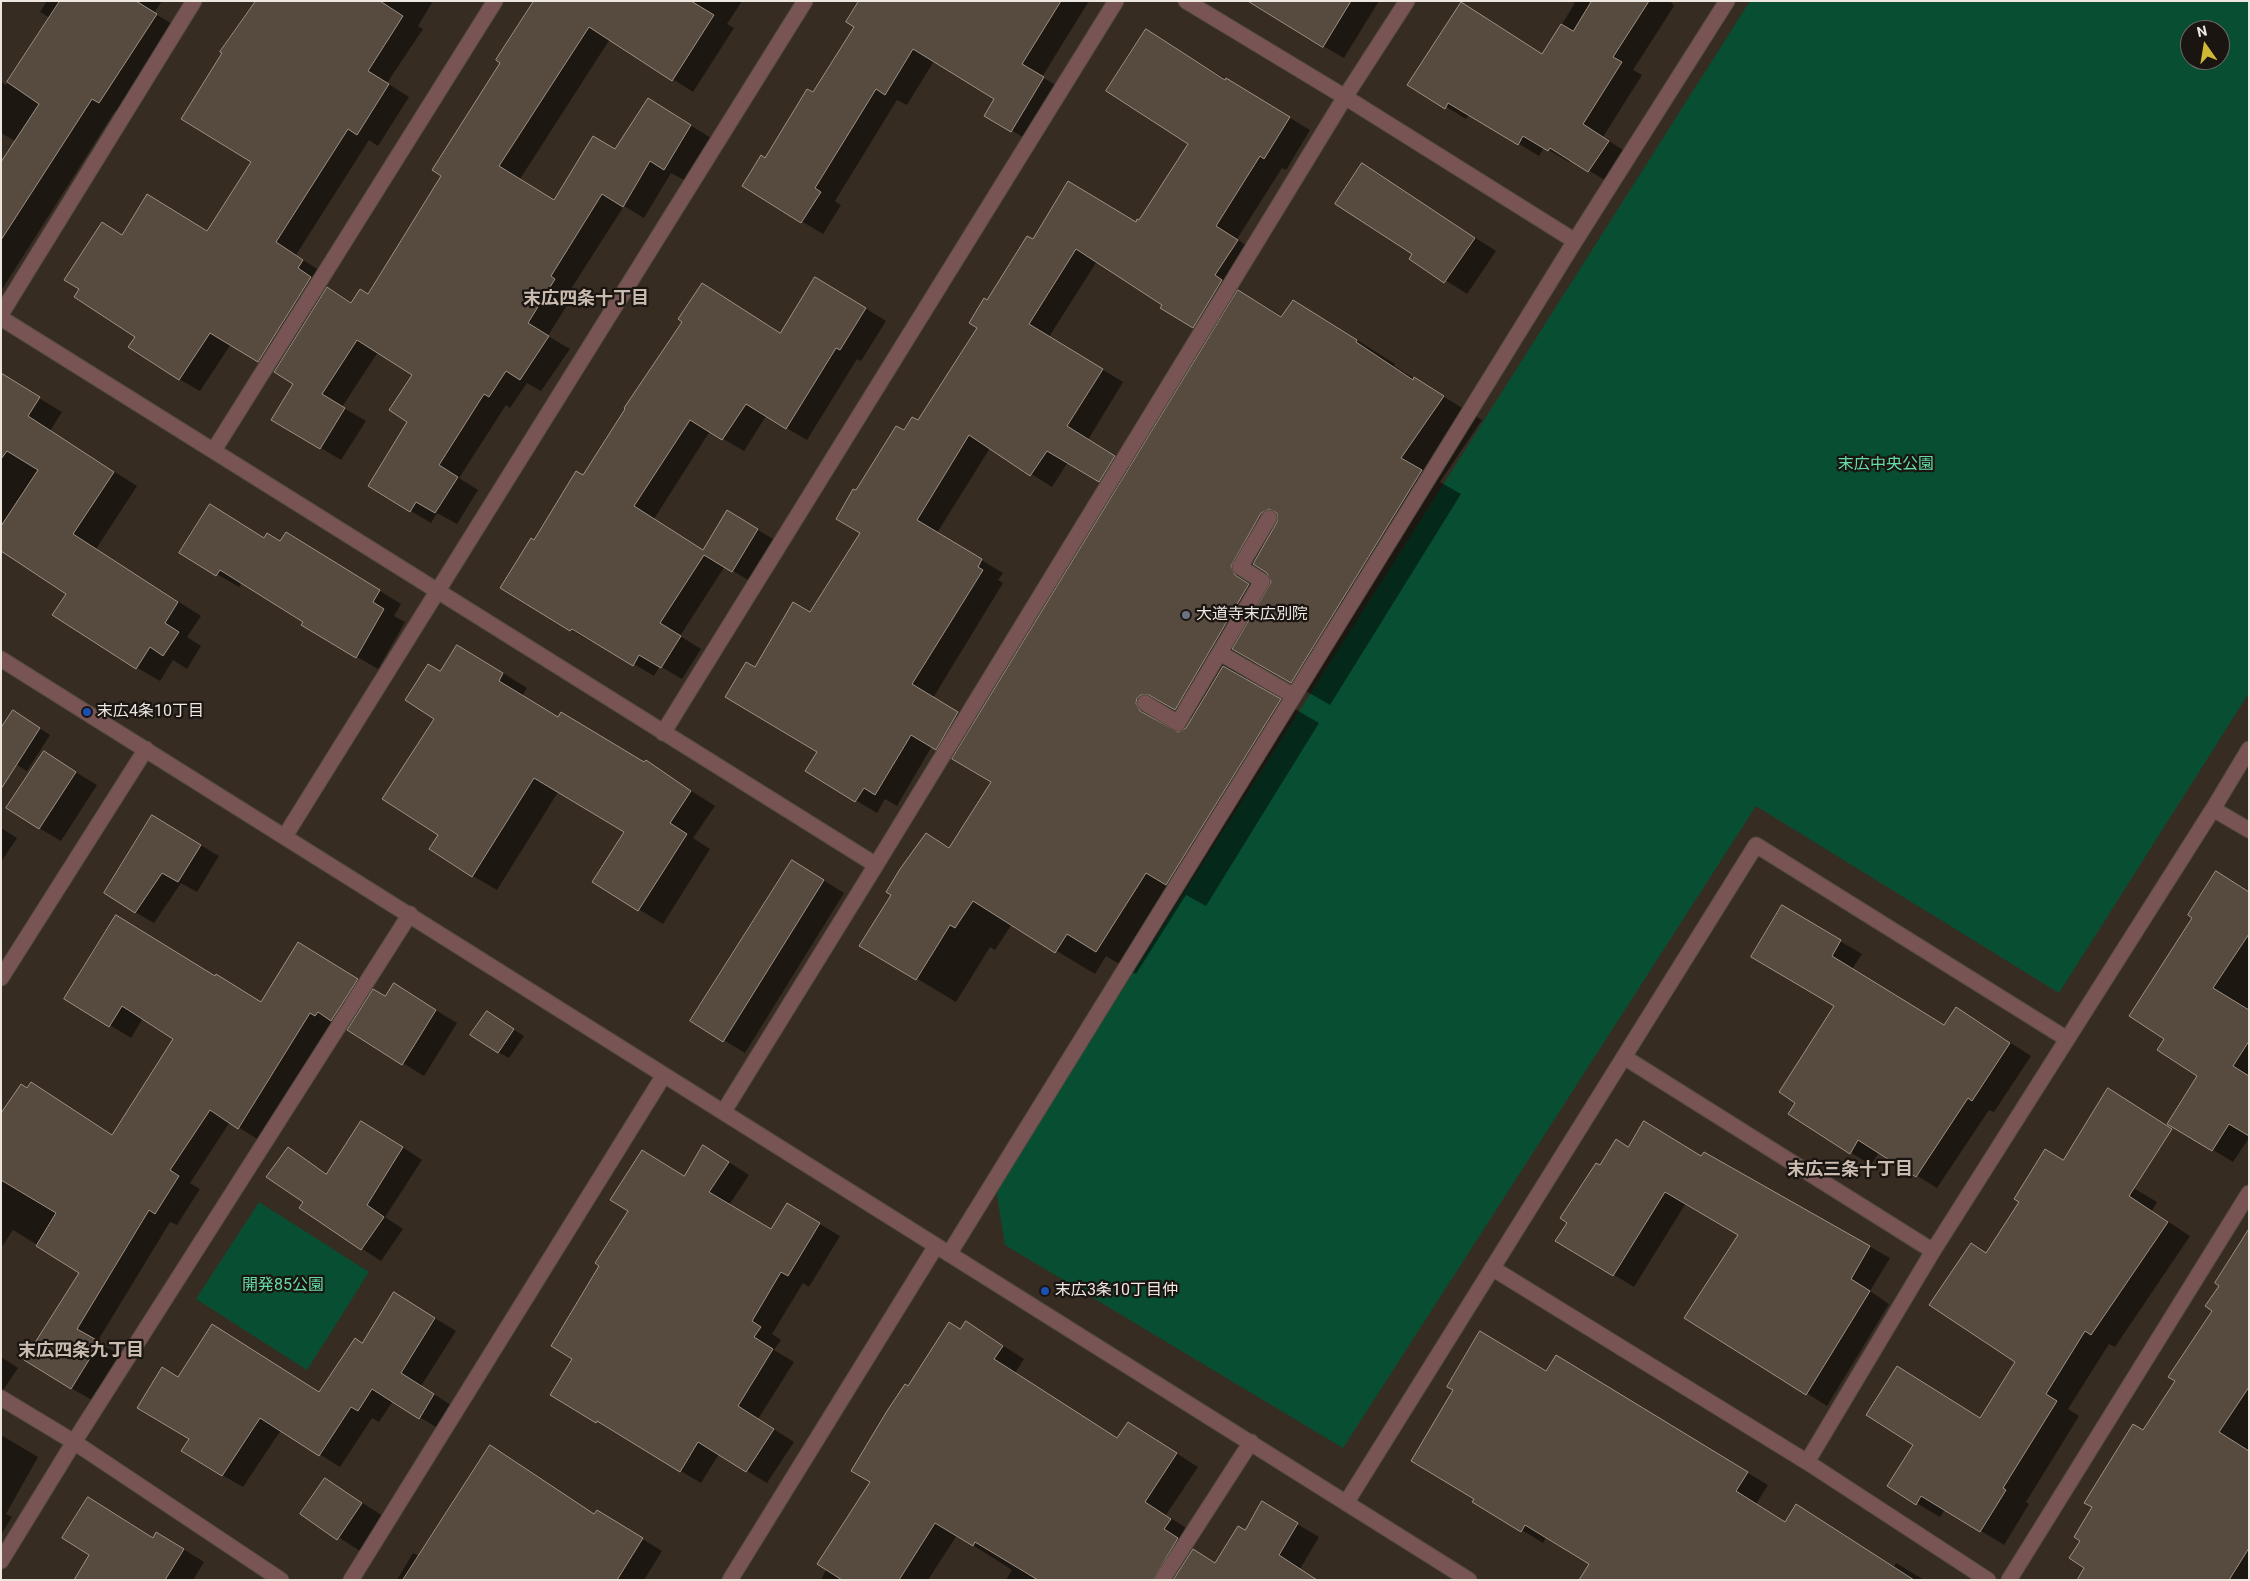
<!DOCTYPE html>
<html>
<head>
<meta charset="utf-8">
<style>
	body { margin:0 }
	#map { position:relative; width:2250px; height:1581px; overflow:hidden; background:#372c22; font-family:Roboto,sans-serif }
	canvas { display:block }
	.frame { position:absolute; inset:0; border:2px solid #eee7e0; pointer-events:none }
	.north { position:absolute; left:2180px; top:20px; width:50px; height:50px; box-sizing:border-box; background:#1a1511; border:1px solid #6f6964; border-radius:50%; rotate:347deg; font-size:14px; font-weight:700; line-height:20px; text-align:center; color:#eee7e0 }
	.north::after { content:''; display:block; margin:auto; width:18px; height:22px; background:#d1b736; clip-path:polygon(50% 0,100% 100%,50% 72%,0 100%) }
</style>
</head>
<body>
<div id="map">
<canvas width="2250" height="1581"></canvas>
<div class="frame"></div>
<div class="north">N</div>
</div>
<script>
const ctx = document.querySelector('canvas').getContext('2d');
ctx.lineJoin = 'round';
function paint(path, color) {
  ctx.fillStyle = color;
  ctx.fill(path, 'evenodd');
}
function strokePath(path, color, width, dash) {
  ctx.strokeStyle = color;
  ctx.lineWidth = width;
  ctx.lineCap = dash ? 'butt' : 'round';
  ctx.setLineDash(dash || []);
  ctx.stroke(path);
}
function write(font, color, halo, rows, align = 'center') {
  ctx.font = font + ' Roboto,"Noto Sans JP",sans-serif';
  ctx.lineWidth = 4.5;
  ctx.setLineDash([]);
  ctx.textBaseline = 'middle';
  ctx.strokeStyle = halo;
  ctx.fillStyle = color;
  for (const [text, x, y, turn = 0] of rows) {
    ctx.save();
    ctx.translate(x, y);
    ctx.rotate((+turn || 0) * Math.PI / 180);
    ctx.textAlign = isNaN(turn) ? turn : align;
    if (halo) ctx.strokeText(text, 0, 0);
    ctx.fillText(text, 0, 0);
    ctx.restore();
  }
}
const green = new Path2D(`
	M1750 1H2249V693L2059 993 1756 806 1343 1448 1005 1245 996 1189ZM2190 30H2220V60H2190Z
	M259 1202 369 1272 307 1370 196 1299Z`);
const shadow = new Path2D(`
	M47 1H162L154 13 179 28 123 116 115 111 1 291V163L15 141 1 133V82L6 85 50 18 40 12Z
	M257 1H433L418 26 423 29 387 83 409 97 378 146 369 140 296 255 323 273 318 281 353 303 369 295 443 175 536 1H742L727 24 734 28 693 92 610 39 520 179 555 201 615 150 669 112 711 138 686 181 671 173 644 218 624 206 571 289 575 292 548 336 570 349 541 391 527 383 510 408 506 405 459 478 478 490 457 524 437 513 431 523 411 511 409 422 414 375 378 352 342 407 366 421 341 460 273 419 295 384 276 371 231 344 200 391 179 379 137 337 123 236 208 232 252 162Z
	M860 1H1089L1042 77 1064 90 1033 143 986 115 996 98 934 61 907 105 897 100 835 201 841 205 823 234 743 186 766 159 813 94 856 26Z
	M1269 1H1379L1344 58 1323 46Z
	M1572 1H1670L1674 6 1633 70 1642 75 1603 137 1629 154 1610 183 1571 160 1569 162 1544 147 1539 156 1470 114 1466 119 1409 84 1543 55 1575 3Z
	M1147 31 1310 130 1286 170 1282 168 1237 239 1258 254 1235 288 1283 317 1293 301 1332 324 1395 364 1394 366 1415 379 1482 420 1440 482 1461 494 1330 705 1256 662 1245 680 1319 723 1206 906 1186 895 1136 974 1106 956 1095 974 1012 924 995 950 990 947 956 1002 861 945 927 835 951 848 993 782 932 746 897 806 885 799 877 813 807 771 818 752 756 669 811 614 862 533 857 492 904 432 918 421 979 328 987 301 1033 241 1140 222 1190 143ZM1097 261 1211 337 1132 467 1088 440 1123 382 1049 337ZM990 448 1052 487 1068 462 1117 491 975 723 933 698 1003 583 998 580 1003 573 937 533ZM1189 717 1193 719 1187 729 1178 734 1176 731V721Z
	M1362 165 1496 251 1467 294 1411 258 1414 254Z
	M836 290 886 321 861 361 857 359 807 440 766 416 744 451 710 431 654 519 704 551 748 524 778 542 753 583 725 566 680 636 701 649 682 679 660 666 654 676 593 640 592 642 571 630 502 588 583 477 781 334Z
	M1 375 62 412 50 431 137 486 96 549 201 616 187 637 201 646 187 669 173 660 160 681 136 667 68 593 1 550Z
	M281 543 308 546 401 604 394 616 405 622 378 669 302 625 304 621 242 582 239 587 181 553Z
	M482 660 527 688 522 696 559 718 645 764 646 762 715 806 693 838 710 849 663 924 594 882 626 832 558 792 497 890 473 876 440 835 435 718 440 672Z
	M24 718 50 735 27 771 1 755Z
	M44 753 97 785 61 841 39 828Z
	M1 828 17 838 1 862Z
	M172 828 219 856 197 892 181 883 154 923 135 912Z
	M814 874 844 893 745 1053 691 1020Z
	M2249 892V1138L2233 1162 2169 1123 2198 1075 2159 1049Z
	M1782 907 1862 954 1852 969 1945 1026 1977 1021 2031 1056 1994 1112 1989 1110 1937 1188 1879 1152 1871 1165 1850 1152 1797 1103 1836 1005Z
	M319 956 386 998 394 985 457 1023 424 1076 339 1024 259 1140 230 1122 190 1183 200 1189 177 1225 170 1222 97 1342 120 1355 92 1400 71 1388 81 1272 13 1230 1 1248V1115L32 1084 114 1136 175 1038 143 1018 131 1038 66 998 216 977 262 1003Z
	M497 1019 524 1036 509 1058 498 1052Z
	M381 1133 422 1160 385 1217 403 1229 381 1261 300 1208 304 1202 288 1149 328 1174Z
	M1629 1148 1706 1161 1705 1153 1890 1258 1870 1291 1889 1304 1827 1406 1686 1317 1739 1234 1686 1203 1634 1287 1557 1240 1600 1167Z
	M724 1159 749 1175 729 1205 772 1230 808 1217 840 1236 809 1287 803 1283 772 1334 781 1340 774 1350 794 1362 758 1419 794 1442 767 1483 719 1454 701 1483 551 1394 574 1359 663 1163 685 1177Z
	M2063 1161 2093 1164 2157 1202 2152 1211 2190 1236 2115 1347 2109 1344 2068 1409 2079 1416 2026 1502 2029 1504 2004 1545 1945 1509 1940 1517 1888 1486 1981 1419 2016 1361 1987 1254Z
	M2249 1257V1580H2088L2081 1541 2143 1431 2176 1381Z
	M415 1306 456 1331 421 1386 454 1407 441 1430 393 1401 379 1422 372 1418 340 1467 281 1430 243 1487 222 1475 191 1439 179 1378 212 1325 320 1393 363 1344Z
	M961 1330 988 1336 1024 1359 1015 1373 1118 1439 1129 1423 1198 1467 1166 1515 1192 1532 1185 1543 1198 1553 1216 1563 1245 1531 1262 1503 1319 1537 1300 1569 1317 1580H1006L1012 1570 957 1535 928 1580H821L871 1481 908 1388Z
	M1 1357 18 1368 1 1393Z
	M1577 1369 1768 1485 1756 1504 1786 1523 1817 1518 1894 1567 1896 1563 1924 1580H1617L1546 1537 1543 1543 1522 1530 1547 1372Z
	M1 1435 38 1457 6 1514 12 1517 1 1535Z
	M491 1447 595 1515 617 1523 662 1551 644 1580H397L413 1553 420 1557Z
	M325 1479 383 1516 360 1551 302 1514Z
	M153 1539 177 1545 204 1562 193 1580H75Z`);
const building = new Path2D(`
	M60 1H136L157 14 99 103 92 99 1 240V162L39 104 7 82Z
	M256 1H380L403 16 368 71 389 84 357 135 348 129 276 242 303 260 298 268 311 277 258 362 210 333 179 380 128 347 135 337 74 297 79 289 64 280 102 222 122 235 147 194 207 231 251 162 181 119 222 53 220 52Z
	M534 1H691L714 15 672 81 589 27 499 166 554 200 593 136 615 149 648 98 691 125 664 170 650 161 623 207 602 194 551 276 555 279 528 323 549 336 520 380 506 371 489 397 484 394 439 465 458 477 435 513 416 502 410 512 368 486 407 422 389 410 412 375 357 340 322 394 345 408 320 449 271 420 293 384 274 372 327 287 351 303 360 289 368 294 441 176 432 170 500 63 496 60Z
	M859 1H1061L1022 64 1044 77 1011 132 984 116 994 99 913 49 885 95 876 89 815 188 821 192 801 223 742 186 761 155 765 158 807 89 813 92 854 27 846 22Z
	M1248 1H1351L1323 47Z
	M1592 1H1649L1613 57 1622 62 1583 124 1609 141 1588 172 1550 148 1548 151 1523 136 1518 145 1448 103 1445 109 1407 85 1461 2 1542 54 1561 24 1573 31Z
	M1146 29 1225 80 1226 78 1290 117 1264 159 1260 156 1216 226 1238 240 1215 275 1222 280 1193 328 1160 308 1162 305 1076 249 1029 324 1103 369 1067 426 1115 456 1099 482 1047 451 1030 476 969 435 917 520 982 559 978 567 983 570 912 684 958 712 936 750 911 735 875 795 864 788 855 802 805 771 817 752 725 697 746 662 755 667 793 602 810 612 860 533 836 519 853 489 856 490 896 426 904 430 912 417 918 420 977 328 969 323 984 298 987 300 1027 236 1033 239 1068 181 1136 222 1137 219 1139 220 1188 144 1106 91Z
	M1362 163 1475 238 1444 283 1409 259 1412 254 1335 204Z
	M815 277 866 308 840 350 836 348 786 429 746 404 722 440 690 420 634 506 703 550 727 510 758 529 732 572 704 555 660 623 681 636 661 668 639 655 633 666 572 629 570 631 500 588 531 538 534 540 576 471 583 475 625 409 624 408 682 322 678 319 702 283 780 333Z
	M1238 290 1281 317 1293 300 1357 340 1356 342 1413 380 1414 377 1444 396 1401 458 1422 470 1291 683 1232 649 1271 582 1267 573 1253 564 1277 522V513L1269 509 1261 513 1231 566 1235 575 1249 584 1175 710 1149 695H1141L1137 698 1136 703 1140 711 1178 732 1186 728 1223 666 1281 699 1166 885 1146 873 1096 952 1067 934 1055 953 973 901 955 928 950 925 916 980 859 946 891 895 886 892 900 869 926 833 949 848 991 782 952 759Z
	M1 373 40 397 28 416 114 472 73 534 178 602 165 623 179 632 163 656 150 647 136 669 52 615 66 594 1 551V526L38 470 7 451 1 459Z
	M210 504 264 538 267 533 280 541 286 532 380 590 373 602 384 609 356 658 301 625 303 622 220 570 216 576 179 553Z
	M457 645 503 673 499 681 558 717 561 712 644 762 646 760 691 791 670 823 687 834 638 911 592 882 624 832 534 778 472 877 429 849 438 835 382 799 434 719 405 700 428 664 440 671Z
	M13 710 40 728 1 789V728Z
	M44 751 76 772 39 829 6 808Z
	M152 815 201 845 178 882 162 873 135 913 104 893Z
	M792 860 824 880 723 1042 690 1021Z
	M2216 871 2249 892V934L2213 988 2249 1010V1041L2233 1066 2249 1076V1136L2229 1124 2212 1151 2167 1124 2197 1076 2157 1050 2164 1039 2129 1016 2192 918 2188 915Z
	M1782 905 1841 940 1832 956 1944 1025 1956 1007 2010 1043 1972 1101 1968 1098 1916 1177 1858 1140 1850 1154 1788 1114 1795 1103 1779 1092 1834 1006 1751 957Z
	M116 915 215 976 216 974 261 1002 298 942 358 979 331 1021 318 1012 315 1016 310 1013 238 1129 210 1110 170 1170 179 1176 155 1214 149 1210 77 1329 100 1342 71 1389 24 1360 79 1273 36 1246 56 1213 1 1180V1113L21 1084 27 1088 31 1082 112 1135 173 1039 122 1006 109 1027 64 999Z
	M394 983 436 1010 402 1065 347 1030 373 989 385 996Z
	M487 1011 514 1029 498 1053 470 1035Z
	M2108 1088 2172 1129 2129 1196 2168 1222 2091 1335 2085 1331 2046 1394 2057 1401 2003 1488 2006 1490 1980 1532 1921 1496 1916 1505 1887 1486 1913 1445 1866 1415 1897 1366 1980 1418 2015 1362 1929 1305 1971 1243 1986 1253 2019 1202 2014 1199 2045 1149 2063 1160Z
	M361 1121 403 1147 367 1205 384 1217 361 1250 299 1208 303 1202 266 1177 288 1147 326 1174Z
	M1644 1121 1701 1156 1704 1152 1870 1246 1851 1279 1870 1291 1806 1395 1684 1318 1738 1235 1665 1192 1613 1276 1555 1241 1567 1223 1560 1218 1596 1163 1600 1165 1616 1139 1628 1147Z
	M703 1145 729 1162 709 1192 771 1229 787 1203 820 1223 788 1276 781 1272 752 1321 761 1327 754 1337 773 1349 738 1406 774 1429 746 1472 698 1442 680 1472 597 1421 596 1423 550 1395 572 1359 551 1346 599 1266 595 1263 628 1211 610 1200 642 1150 684 1176Z
	M2249 1229V1387L2219 1432 2249 1451V1548L2229 1580H2077L2084 1568 2069 1558 2080 1541 2074 1537 2092 1507 2084 1503 2133 1424 2143 1430 2175 1381 2168 1377 2212 1311 2205 1306 2219 1286 2215 1283Z
	M394 1292 435 1318 401 1373 434 1394 419 1419 372 1389 358 1411 351 1407 319 1456 260 1418 222 1476 181 1451 189 1439 137 1408 162 1367 178 1377 212 1324 319 1392 355 1338 362 1343Z
	M966 1321 1003 1346 994 1359 1117 1438 1128 1422 1177 1453 1145 1502 1171 1519 1164 1529 1178 1538 1153 1580H1038L975 1542 973 1546 935 1523 899 1580H842L817 1564 870 1482 851 1471 887 1411 905 1384 908 1386 949 1322 960 1329Z
	M1480 1331 1546 1371 1556 1355 1748 1472 1736 1491 1785 1522 1796 1504 1914 1580H1579L1589 1564 1525 1525 1521 1532 1472 1502 1474 1499 1411 1461 1453 1390 1447 1387Z
	M490 1445 594 1514 597 1510 643 1538 617 1580H403Z
	M325 1478 362 1503 337 1540 300 1514Z
	M88 1497 153 1538 156 1532 184 1549 165 1580H74L89 1555 62 1538Z
	M1262 1501 1298 1523 1279 1555 1317 1580H1173L1193 1549 1215 1563 1238 1526 1245 1530Z`);
const lane = new Path2D(`
	M1220 653 1294 696
	M1145 703 1178 723 1262 581 1240 567 1269 518`);
const street = new Path2D(`
	M1186 1 1345 97 1575 241
	M1 314 194 1
	M1 318 876 865
	M214 450 495 1
	M1 659 1469 1580
	M663 733 1116 1
	M2213 809 2249 830
	M285 836 805 1
	M1 978 146 749
	M1624 1057 1933 1251
	M724 1111 876 865 1345 97 1407 1
	M949 1254 1575 241 1727 1
	M1492 1268 1807 1462 1988 1580
	M1 1398 74 1442 281 1580
	M1807 1462 1933 1251 2213 809 2249 749
	M1346 1503 1756 845 2067 1039
	M1 1561 74 1442 410 914
	M351 1580 664 1075
	M730 1580 936 1246
	M1162 1580 1251 1442
	M2009 1580 2249 1193`);
const markers = [
	[1186,615,5,"#6b7280"],
	[87,712,5,"#1a4fb4"],
	[1045,1291,5,"#1a4fb4"]
];
const parkNames = [
	["末広中央公園",1886,465],
	["開発85公園",283,1286]
];
const poiNames = [
	["大道寺末広別院",1196,615],
	["末広4条10丁目",97,712],
	["末広3条10丁目仲",1055,1291]
];
const neighbourhoodNames = [
	["末広四条十丁目",586,299],
	["末広三条十丁目",1850,1170],
	["末広四条九丁目",81,1351]
];
paint(green, '#084e33');
paint(shadow, '#0007');
paint(building, '#574b40');
strokePath(building, '#9d9084', 1);
strokePath(lane, '#544a40', 17);
strokePath(street, '#544a40', 17);
strokePath(lane, '#785455', 15);
strokePath(street, '#785455', 15);
for (const [x, y, r, color] of markers) {
  const dot = new Path2D();
  dot.arc(x, y, r, 0, 2 * Math.PI);
  ctx.fillStyle = color;
  ctx.fill(dot);
  strokePath(dot, '#1a1511', 2);
}
write('16px', '#63dca5', '#1a1511', parkNames);
write('16px', '#eee7e0', '#1a1511', poiNames, 'left');
write('bold 18px', '#c9bbaf', '#1a1511', neighbourhoodNames);
</script>
</body>
</html>
